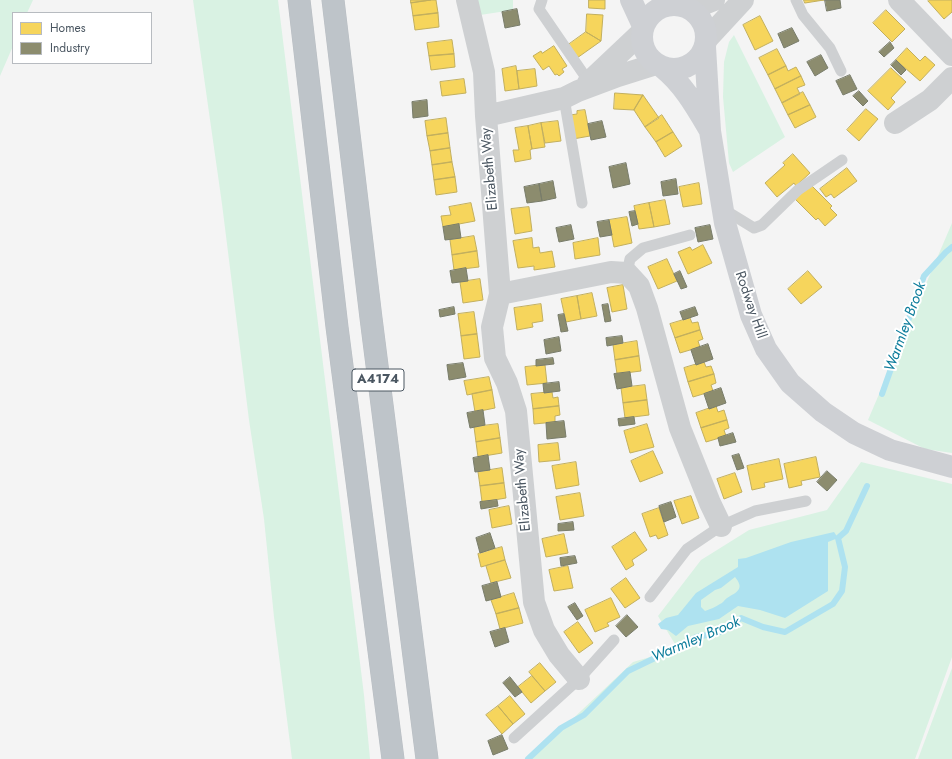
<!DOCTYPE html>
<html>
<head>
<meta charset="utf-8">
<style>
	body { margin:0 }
	#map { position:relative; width:952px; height:759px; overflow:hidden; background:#f4f4f4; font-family:Jost,sans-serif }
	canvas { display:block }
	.legend { position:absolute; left:12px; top:12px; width:140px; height:52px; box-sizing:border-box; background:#fff; border:1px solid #b7bbc0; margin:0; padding:5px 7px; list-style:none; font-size:12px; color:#4a5661 }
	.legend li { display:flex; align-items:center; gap:8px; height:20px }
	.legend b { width:20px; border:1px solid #b7bbc0 }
</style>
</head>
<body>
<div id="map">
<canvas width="952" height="759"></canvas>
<ul class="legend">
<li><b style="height:11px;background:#f6d55c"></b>Homes</li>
<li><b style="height:11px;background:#8c8c6e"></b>Industry</li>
</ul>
</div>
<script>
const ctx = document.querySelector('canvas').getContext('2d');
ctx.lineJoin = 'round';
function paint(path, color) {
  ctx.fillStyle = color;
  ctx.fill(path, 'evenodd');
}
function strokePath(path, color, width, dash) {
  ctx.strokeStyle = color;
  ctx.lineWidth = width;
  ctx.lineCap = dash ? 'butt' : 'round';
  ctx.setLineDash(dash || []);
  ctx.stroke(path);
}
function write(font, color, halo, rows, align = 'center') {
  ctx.font = font + ' Jost,sans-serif';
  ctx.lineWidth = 4;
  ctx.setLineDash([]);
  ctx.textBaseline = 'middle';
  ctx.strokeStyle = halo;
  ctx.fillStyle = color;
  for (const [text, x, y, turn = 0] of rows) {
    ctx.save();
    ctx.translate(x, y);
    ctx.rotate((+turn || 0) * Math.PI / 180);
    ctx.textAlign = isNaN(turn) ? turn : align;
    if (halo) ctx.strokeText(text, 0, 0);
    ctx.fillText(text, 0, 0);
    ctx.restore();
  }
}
const green = new Path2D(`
	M0 0H33L27 13H13V46L0 76Z
	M193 0H278L364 695 370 759H292L274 617 264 519 249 420 222 204Z
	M475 0H513V10L480 15Z
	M734 35 785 137 733 172 729 163 723 97 724 62 729 42Z
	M952 223V453L925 449 868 420Z
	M861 462 952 484V657L915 759H530L633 662 678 649 658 616 701 560 749 530 827 510Z
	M952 668V759H918Z`);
const water = new Path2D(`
	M834 532 838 538 828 542V591L785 618 760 610 738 606 719 619 688 626 676 636 668 630 661 629 658 624 666 618 678 615 696 593 738 567V559L746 558 791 542ZM735 577C745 589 737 592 727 598 724 600 723 603 720 604 716 607 710 609 705 611L701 607V600L715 590 721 588Z`);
const homes = new Path2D(`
	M411 0H431L411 3Z
	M431 0H436L438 13 413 16 411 3Z
	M589 0H605V9L589 8Z
	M804 0H824L805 3Z
	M929 0H952V12L944 19 928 1Z
	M886 10 905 29 892 42 873 23Z
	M438 13 439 27 415 30 413 16Z
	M587 14 603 15 601 41 586 32Z
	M760 16 773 41 755 50 743 25Z
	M586 32 601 41 577 58 568 45Z
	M452 40 454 54 429 56 427 43Z
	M554 46 567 66 562 69 564 72 559 76 557 74 555 75 549 66 543 70 533 56 541 51 542 53Z
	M907 48 920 61 925 56 935 65 920 81 896 60Z
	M777 49 786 66 768 75 759 58Z
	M454 54 455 67 431 70 429 56Z
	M516 66 519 89 505 91 502 69Z
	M786 66 788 71 796 67 801 76 775 89 768 75Z
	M891 68 906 82 891 98 895 102 888 110 868 91Z
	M535 69 537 86 519 89 517 71Z
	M801 76 805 85 797 88 800 94 782 103 775 89Z
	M464 79 466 93 442 96 440 82Z
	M803 92 810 105 788 115 782 103Z
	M615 93 643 95 634 110 614 109Z
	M643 95 659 118 645 127 634 110Z
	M810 105 816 117 795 128 788 115Z
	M866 109 878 119 859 141 847 130Z
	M585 110 590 136 573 139 570 115 577 114V111Z
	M662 115 673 132 656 142 645 127Z
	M446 118 448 133 427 136 425 121Z
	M558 121 561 141 545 143 541 123Z
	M541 123 545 147 532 149 528 126Z
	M528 126 532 149 530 150 531 159 515 162 513 150H519L515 128Z
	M673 132 682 146 665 157 656 142Z
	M448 133 450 148 430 151 427 136Z
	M450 148 452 162 432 165 430 151Z
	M793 154 810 173 796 186 794 183 777 197 765 183 785 165 783 163Z
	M452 162 455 177 434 180 432 165Z
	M847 168 857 181 834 198 831 194 826 197 820 189Z
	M455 177 457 192 436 195 434 180Z
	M699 183 702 204 683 207 679 187Z
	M810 184 832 206 830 208 837 215 825 226 818 218 816 220 795 199Z
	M665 200 670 224 654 227 649 203Z
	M471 203 475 221 443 227 441 216 451 215 449 207Z
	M649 203 654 227 639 229 634 206Z
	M529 207 532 231 515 234 511 209Z
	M627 217 632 243 614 247 609 220Z
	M474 236 477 251 452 255 450 240Z
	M532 238 533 248 539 247 540 253 552 251 555 267 534 270V266L518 268 513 241Z
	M598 238 600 255 575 259 573 243Z
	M703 245 712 263 688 274 678 252 690 247 692 250Z
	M477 251 479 267 454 270 452 255Z
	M667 259 677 281 658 289 648 267Z
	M808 271 822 287 801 304 788 289Z
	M480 279 483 300 463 303 460 282Z
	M623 285 627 309 612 312 607 288Z
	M592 293 597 316 581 319 577 296Z
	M577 296 581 319 566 322 561 299Z
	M541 304 543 321 532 323 533 327 517 330 514 308Z
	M474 312 477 334 461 336 458 314Z
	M690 318 692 323 698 322 700 330 675 338 670 324Z
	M700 330 703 339 698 341 700 347 680 353 675 338Z
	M477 334 480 357 464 359 461 336Z
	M637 341 639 356 615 360 613 345Z
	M639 356 641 371 617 374 615 360Z
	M704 362 706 367 711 366 714 374 688 382 684 368Z
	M545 365 547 383 527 385 525 367Z
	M714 374 716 383 711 385 713 391 693 397 688 382Z
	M489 377 492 390 467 395 464 381Z
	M645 385 647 400 623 403 621 388Z
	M492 390 495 408 475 412 472 394Z
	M552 392 553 398 558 397 559 406 533 409 531 394Z
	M647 400 649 415 625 418 623 403Z
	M559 406 560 415 555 416V422L534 424 533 409Z
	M716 406 718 412 724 410 727 420 701 428 696 413Z
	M727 420 729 428 724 430 726 436 706 442 701 428Z
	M498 424 500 438 476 442 474 427Z
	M647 424 654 447 630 453 624 431Z
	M500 438 502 453 478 457 476 442Z
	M558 443 560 460 539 462 538 445Z
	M653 451 663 473 640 482 631 461Z
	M816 457 820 477 801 481 802 485 789 488 784 464Z
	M779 459 783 479 764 483 765 487 752 490 747 466Z
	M576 462 579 485 556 489 552 466Z
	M502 468 504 483 480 486 478 472Z
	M735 473 742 492 724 499 717 479Z
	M504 483 506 498 482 502 480 486Z
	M580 493 584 516 560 520 556 497Z
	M691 496 699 518 682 524 674 501Z
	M509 506 512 524 492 528 489 510Z
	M659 508 668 535 658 539 656 535 650 537 642 514Z
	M635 532 647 550 632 560 634 565 626 570 612 547Z
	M564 534 568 553 546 557 542 539Z
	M502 547 505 560 481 567 478 554Z
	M505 560 511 578 491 583 486 566Z
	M568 566 573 588 554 591 549 570Z
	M626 578 640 598 625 608 611 589Z
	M514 593 519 608 496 614 491 600Z
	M611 598 620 617 607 623 609 626 595 632 585 610Z
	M519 608 523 623 500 629 496 614Z
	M578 622 593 643 579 653 564 632Z
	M540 663 556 682 545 691 529 672Z
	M532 676 545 691 531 703 518 687Z
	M510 696 525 714 513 724 498 706Z
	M498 706 513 724 502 734 486 715Z`);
const industry = new Path2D(`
	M825 0H840L841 8 827 11Z
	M517 9 520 25 505 28 502 12Z
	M792 28 799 41 784 48 778 34Z
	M890 42 894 48 884 57 879 52Z
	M821 55 828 68 815 76 807 62Z
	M896 60 906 70 901 75 891 65Z
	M850 75 857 89 843 95 836 81Z
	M859 91 868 101 863 106 853 96Z
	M427 100 428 116 413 118 412 102Z
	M602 121 606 137 591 140 588 124Z
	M626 163 630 184 613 188 609 167Z
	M676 179 678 194 663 196 661 182Z
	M553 181 556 198 542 201 539 184Z
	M539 184 542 201 527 203 524 187Z
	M635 211 638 224 632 226 629 212Z
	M609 220 612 235 600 237 597 222Z
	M459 224 461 238 445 240 443 227Z
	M571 225 574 239 559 242 556 228Z
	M710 225 713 239 698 242 695 228Z
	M466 268 468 281 452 283 450 271Z
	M680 271 687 287 681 289 674 274Z
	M608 304 611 321 605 322 602 305Z
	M454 307 455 314 440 317 439 310Z
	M695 307 698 315 683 320 680 312Z
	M564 314 568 331 561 332 558 315Z
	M622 336 623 343 607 346 606 338Z
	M559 337 561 351 546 354 544 340Z
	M708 344 713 359 696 365 691 350Z
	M553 358 554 364 536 366V360Z
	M463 363 466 377 449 380 447 365Z
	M630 372 632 386 617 389 614 374Z
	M559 382 560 391 544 393 543 384Z
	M721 388 726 403 709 409 704 394Z
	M483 410 485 425 470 428 467 413Z
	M634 417 635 424 619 426 618 419Z
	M564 421 566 437 547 439 546 423Z
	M733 433 736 442 720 446 718 438Z
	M739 454 744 468 737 470 732 456Z
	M488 455 490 470 475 472 473 458Z
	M827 471 837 480 827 491 817 482Z
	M497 500 498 506 481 509 480 502Z
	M671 502 676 517 664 522 659 506Z
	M573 522 574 530 558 531V524Z
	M490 533 495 548 480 553 476 538Z
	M575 556 577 563 561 566 560 558Z
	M497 582 501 597 486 601 482 586Z
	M575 603 583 616 577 620 568 607Z
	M627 615 638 627 626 637 616 626Z
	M505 628 509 642 495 647 490 632Z
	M510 677 522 692 515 697 503 683Z
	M502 735 508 749 493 755 488 741Z`);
const stream = new Path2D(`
	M882 394 924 276 946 252 952 247
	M528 759 561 728 584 715 628 671 684 644 696 637 718 633 741 618 763 627 785 632 833 604 842 591 845 567 838 538 846 531 867 486`);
const lane = new Path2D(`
	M542 0 539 9 589 82
	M796 0 803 15 830 48 841 71
	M564 98 582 203
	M723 209 754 228 762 225 798 190 842 160
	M627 273 630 259 643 248 690 235
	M650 597 687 549 721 526 755 511 806 501
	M514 738 579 679 614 640`);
const street = new Path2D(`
	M467 0 484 72 486 116 500 294 492 327 495 358 507 383 516 411 534 602 544 630 559 655 579 679
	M899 0 952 55
	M684 6 704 4 714 0
	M706 40 743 0
	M588 83 642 32
	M486 116 564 98 578 91 618 76 656 64
	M895 123 930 100 952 78
	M500 294 611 272 627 273 639 286 647 308 680 428 710 503 721 526`);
const secondary = new Path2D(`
	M631 0 643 26
	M642 37a32 32 0 1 1 64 0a32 32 0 1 1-64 0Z
	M705 47 710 131 725 223 751 315 766 349 790 383 823 412 854 433 890 450 952 467
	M663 68C683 84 696 107 709 129`);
const highway = new Path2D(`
	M299 0 337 327 393 759
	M333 0 371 318 427 759`);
const shields = [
	[378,380,52]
];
const shieldNames = [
	["A4174",378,380]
];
const streetNames = [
	["Elizabeth Way",490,169,-95],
	["Rodway Hill",750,305,71],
	["Elizabeth Way",523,490,-95]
];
const waterNames = [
	["Warmley Brook",906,327,-70],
	["Warmley Brook",696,640,-23]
];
paint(green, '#d9f2e3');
paint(water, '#aee2f0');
paint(homes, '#f6d55c');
strokePath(homes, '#c2af5e', 1);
paint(industry, '#8c8c6e');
strokePath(industry, '#787c6a', 1);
strokePath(stream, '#aee2f0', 6);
strokePath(highway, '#b9bec3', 23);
strokePath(lane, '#ced0d2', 11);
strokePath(street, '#ced0d2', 22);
strokePath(secondary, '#ced0d4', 22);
strokePath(highway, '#bec4c9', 22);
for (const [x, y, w] of shields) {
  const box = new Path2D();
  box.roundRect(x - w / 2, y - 11, w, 22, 3);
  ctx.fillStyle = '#fff';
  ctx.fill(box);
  strokePath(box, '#4a5661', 1);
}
write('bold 13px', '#4a5661', null, shieldNames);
write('14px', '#4a5661', '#fff', streetNames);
write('italic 15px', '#0c7c9b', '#fff', waterNames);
</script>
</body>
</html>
